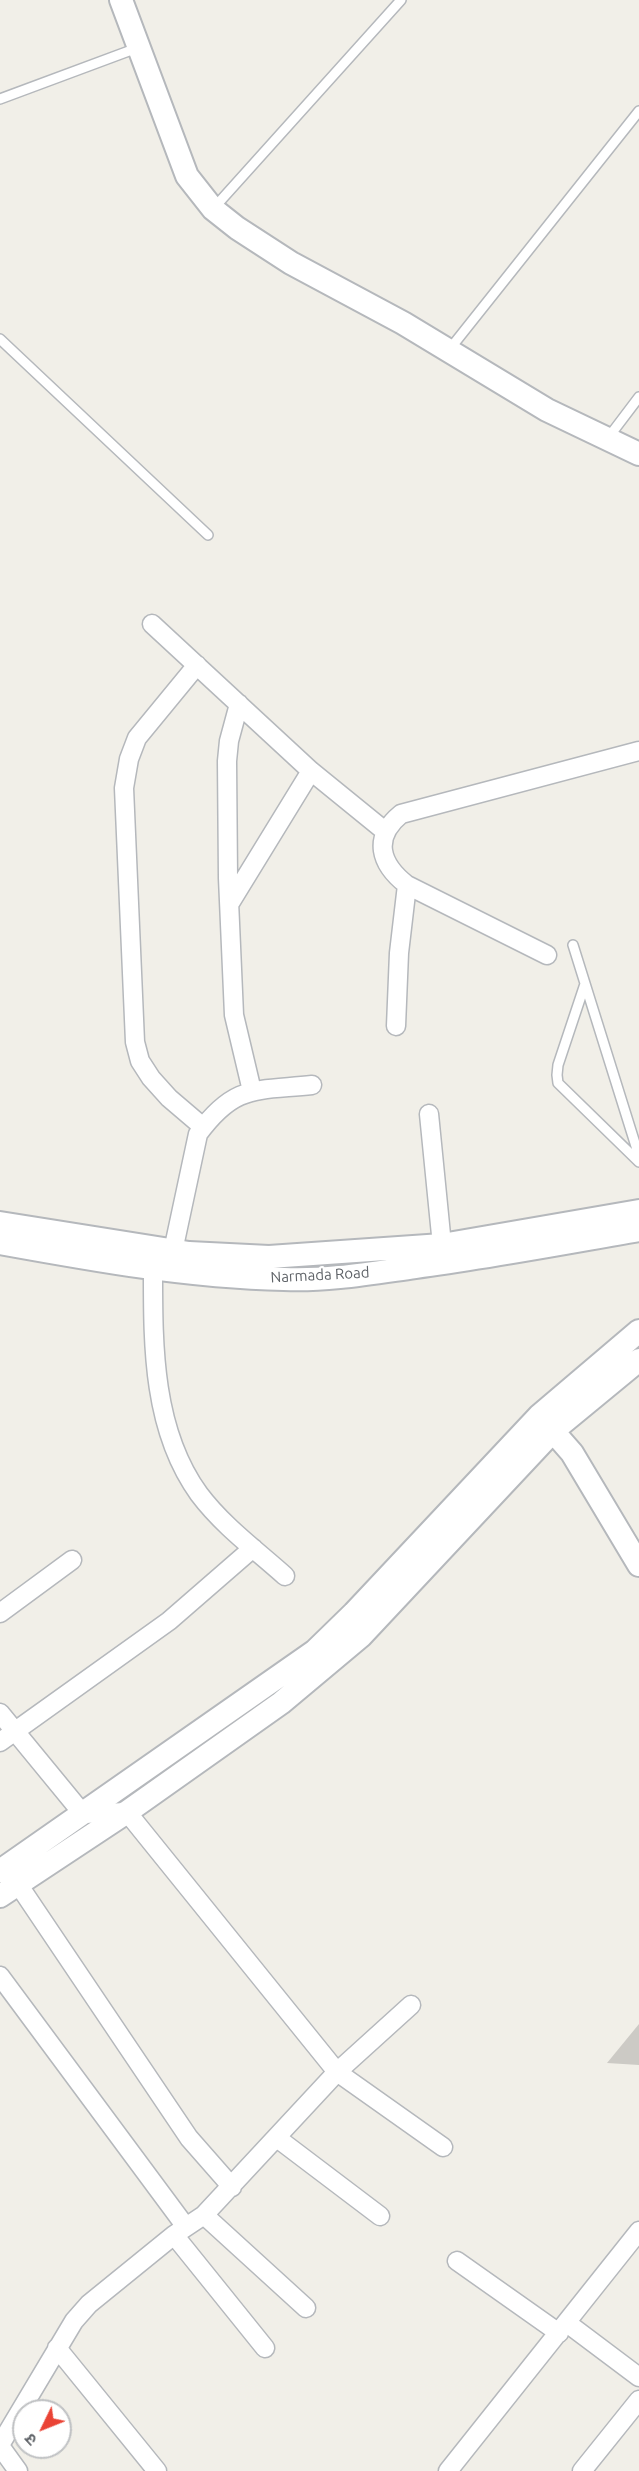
<!DOCTYPE html>
<html>
<head>
<meta charset="utf-8">
<style>
	body { margin:0 }
	#map { position:relative; width:639px; height:2471px; overflow:hidden; background:#f1efe8; font-family:Ubuntu,"Noto Sans Devanagari",sans-serif }
	canvas { display:block }
	.north { position:absolute; left:12px; top:2399px; width:60px; height:60px; box-sizing:border-box; background:#fff; border:2px solid #bfc1c3; border-radius:50%; rotate:227deg; font-size:16px; font-weight:700; line-height:24px; text-align:center; color:#5f6368 }
	.north::after { content:''; display:block; margin:auto; width:21px; height:27px; background:#ea4335; clip-path:polygon(50% 0,100% 100%,50% 72%,0 100%) }
</style>
</head>
<body>
<div id="map">
<canvas width="639" height="2471"></canvas>
<div class="north">उ</div>
</div>
<script>
const ctx = document.querySelector('canvas').getContext('2d');
ctx.lineJoin = 'round';
function paint(path, color) {
  ctx.fillStyle = color;
  ctx.fill(path, 'evenodd');
}
function strokePath(path, color, width, dash) {
  ctx.strokeStyle = color;
  ctx.lineWidth = width;
  ctx.lineCap = dash ? 'butt' : 'round';
  ctx.setLineDash(dash || []);
  ctx.stroke(path);
}
function write(font, color, halo, rows, align = 'center') {
  ctx.font = font + ' Ubuntu,sans-serif';
  ctx.lineWidth = 4.5;
  ctx.setLineDash([]);
  ctx.textBaseline = 'middle';
  ctx.strokeStyle = halo;
  ctx.fillStyle = color;
  for (const [text, x, y, turn = 0] of rows) {
    ctx.save();
    ctx.translate(x, y);
    ctx.rotate((+turn || 0) * Math.PI / 180);
    ctx.textAlign = isNaN(turn) ? turn : align;
    if (halo) ctx.strokeText(text, 0, 0);
    ctx.fillText(text, 0, 0);
    ctx.restore();
  }
}
const building = new Path2D(`
	M639 2024V2065L607 2063Z`);
const service = new Path2D(`
	M0 99 137 48
	M213 209 401 0
	M0 339 208 535
	M449 350 639 111
	M608 438 639 397
	M573 945 639 1156
	M585 984 558 1065 557 1075 558 1083 639 1162`);
const minor = new Path2D(`
	M152 624 311 771 386 832
	M197 665 137 738 129 759 124 788 135 1042 140 1061 151 1078 169 1098 203 1127
	M239 704 229 741 227 761 228 878 234 1015 252 1091
	M230 903 311 771
	M547 955 407 885C380 864 372 838 401 814L639 751
	M396 1026 399 953 407 885
	M429 1114 442 1245
	M173 1251 198 1134C235 1084 255 1091 312 1085
	M153 1268C153 1344 152 1429 199 1494 223 1526 256 1550 285 1576
	M0 1613 72 1560
	M0 1713 83 1814 127 1812 337 2072 443 2147
	M0 1742 169 1621 253 1548
	M18 1884 189 2138 232 2187
	M0 1976 186 2227
	M277 2138 380 2216
	M204 2215 306 2308
	M174 2235 265 2348
	M457 2261 559 2333
	M567 2323 639 2377
	M57 2348 157 2471
	M0 2445 74 2321 89 2304 174 2235 204 2215 337 2072 411 2005
	M0 2446 18 2471
	M448 2471 639 2231
	M582 2471 639 2400`);
const tertiary = new Path2D(`
	M121 0 187 176 213 209 237 228 291 263 403 323 547 410 639 454
	M0 1223 189 1253 269 1257 442 1245 639 1211
	M0 1243C94 1260 188 1277 284 1279 327 1281 372 1273 415 1267 490 1257 564 1243 639 1230
	M544 1421 572 1453 639 1565
	M0 1871 315 1651 354 1613 539 1416 639 1331
	M0 1896 127 1812 281 1703 361 1636 554 1430 639 1360`);
const streetNames = [
	["Narmada Road",320,1275,-3]
];
paint(building, '#cccac5');
strokePath(service, '#b5b8bc', 12);
strokePath(minor, '#b5b8bc', 21);
strokePath(tertiary, '#b5b8bc', 26);
strokePath(service, '#fff', 9);
strokePath(minor, '#fff', 18);
strokePath(tertiary, '#fff', 22);
write('15px', '#5f6368', '#fff', streetNames);
</script>
</body>
</html>
